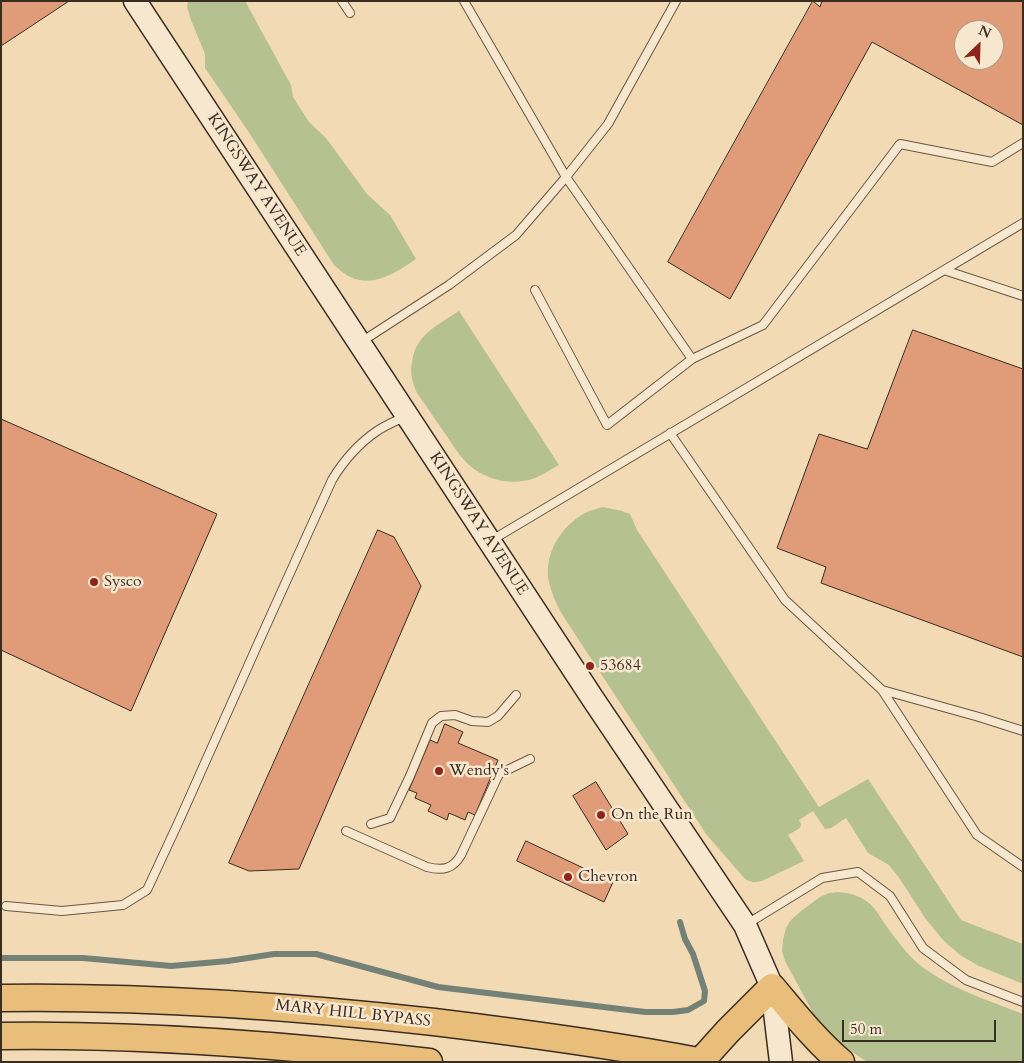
<!DOCTYPE html>
<html>
<head>
<meta charset="utf-8">
<style>
	body { margin:0 }
	#map { position:relative; width:1024px; height:1063px; overflow:hidden; background:#f2dab5; font-family:Cardo,serif }
	canvas { display:block }
	.frame { position:absolute; inset:0; border:2px solid #392c20; pointer-events:none }
	.north { position:absolute; left:954px; top:20px; width:50px; height:50px; box-sizing:border-box; background:#f7e7cf; border:1px solid #ab9c89; border-radius:50%; rotate:24deg; font-size:14px; font-weight:700; line-height:20px; text-align:center; color:#392c20 }
	.north::after { content:''; display:block; margin:auto; width:18px; height:22px; background:#8f2418; clip-path:polygon(50% 0,100% 100%,50% 72%,0 100%) }
	.scale { position:absolute; left:842px; top:1020px; width:154px; height:22px; box-sizing:border-box; border:2px solid #392c20; border-top:0; padding-left:6px; font-size:15px; line-height:18px; white-space:nowrap; color:#392c20; -webkit-text-stroke:4px #f7e7cf; paint-order:stroke }
</style>
</head>
<body>
<div id="map">
<canvas width="1024" height="1063"></canvas>
<div class="frame"></div>
<div class="north">N</div>
<div class="scale">50 m</div>
</div>
<script>
const ctx = document.querySelector('canvas').getContext('2d');
ctx.lineJoin = 'round';
function paint(path, color) {
  ctx.fillStyle = color;
  ctx.fill(path, 'evenodd');
}
function strokePath(path, color, width, dash) {
  ctx.strokeStyle = color;
  ctx.lineWidth = width;
  ctx.lineCap = dash ? 'butt' : 'round';
  ctx.setLineDash(dash || []);
  ctx.stroke(path);
}
function write(font, color, halo, rows, align = 'center') {
  ctx.font = font + ' Cardo,serif';
  ctx.lineWidth = 5;
  ctx.setLineDash([]);
  ctx.textBaseline = 'middle';
  ctx.strokeStyle = halo;
  ctx.fillStyle = color;
  for (const [text, x, y, turn = 0] of rows) {
    ctx.save();
    ctx.translate(x, y);
    ctx.rotate((+turn || 0) * Math.PI / 180);
    ctx.textAlign = isNaN(turn) ? turn : align;
    if (halo) ctx.strokeText(text, 0, 0);
    ctx.fillText(text, 0, 0);
    ctx.restore();
  }
}
const green = new Path2D(`
	M188 1H245L291 85 293 97 309 122 326 138 367 194 390 215 416 259C397 272 374 288 350 277 344 274 339 269 334 265L248 131 205 68V54L191 20 187 7Z
	M459 311 559 465C551 469 543 475 535 478 513 486 487 481 469 465 460 457 453 445 446 435 436 421 427 407 417 393 412 382 410 374 412 362 416 334 438 325 459 311Z
	M603 507 622 511 630 514 637 530 819 807 868 779 961 920 1023 944V984L979 966 960 955 943 940 925 918 900 879 889 865 868 853 846 818 831 828 825 829 813 811 799 820 801 824 800 828 788 835 804 861 764 880C756 883 752 883 745 879L706 834 697 820 565 619C558 608 552 595 549 582 543 555 561 526 585 513 590 510 597 509 603 507Z
	M838 892C847 893 855 894 863 899 873 904 879 915 885 924 894 937 903 949 914 960 945 987 985 999 1023 1014V1062H867L839 1043 828 1033 814 1015 785 961 782 951 783 940 786 928 790 921 801 911 820 897 829 893Z`);
const stream = new Path2D(`
	M1 958H83L171 966 228 961 274 954H316L438 987 645 1012H673L688 1010 704 1001 705 991 693 954 685 939 680 922`);
const building = new Path2D(`
	M1 1H69L1 46Z
	M813 1 820 7 822 1H1023V125L872 42 730 299 668 262ZM964 30H994V60H964Z
	M913 330 1023 369V657L821 583 826 567 777 548 819 434 867 449Z
	M1 419 217 514 131 711 1 650Z
	M378 530 394 537 421 586 299 869 249 871 229 863Z
	M445 724 463 732 458 743 498 760 475 815 468 812 465 820 449 813 447 820 428 811 431 805 415 798 417 793 409 790 430 740 437 743Z
	M596 782 628 834 606 850 573 796Z
	M526 841 613 882 604 902 517 861Z`);
const service = new Path2D(`
	M342 1 350 13
	M464 1 566 177 692 359 763 325 900 144 992 162 1023 143
	M944 270 1023 296
	M535 290 607 425 692 359
	M361 342 449 285 516 235 566 177 608 124 676 1
	M670 433 785 600 882 690 977 835 1023 867
	M492 540 1023 223
	M882 690 979 717 1023 731
	M371 824 390 818 410 776 432 723 441 716 455 715 472 721 488 722 498 716 516 695
	M346 831 427 867C443 871 453 869 461 855L499 774 530 759
	M6 906 62 911 123 905 147 890 179 821 261 637 332 480C344 460 358 444 377 431 386 425 396 421 406 416
	M747 924 822 878 858 872 890 896 923 948 966 980 1023 1002`);
const secondary = new Path2D(`
	M135 1 593 699 745 925 772 987 781 1062`);
const trunk = new Path2D(`
	M1 998C146 996 290 1006 434 1022 524 1033 614 1045 703 1062
	M1 1036C144 1034 287 1045 429 1062
	M701 1061 728 1031 772 987C794 1013 815 1040 841 1062`);
const markers = [
	[94,582,5,"#8f2418"],
	[590,666,5,"#8f2418"],
	[439,771,5,"#8f2418"],
	[601,815,5,"#8f2418"],
	[568,877,5,"#8f2418"]
];
const streetNames = [
	["KINGSWAY AVENUE",256,185,57],
	["KINGSWAY AVENUE",478,524,57],
	["MARY HILL BYPASS",353,1014,6]
];
const poiNames = [
	["Sysco",104,582],
	["53684",600,666],
	["Wendy's",449,771],
	["On the Run",611,815],
	["Chevron",578,877]
];
paint(green, '#b6c191');
strokePath(stream, '#748177', 6);
paint(building, '#e09b78');
strokePath(building, '#392c20', 1);
strokePath(service, '#675845', 10);
strokePath(secondary, '#392c20', 25);
strokePath(trunk, '#392c20', 29);
strokePath(service, '#f7e7cf', 8);
strokePath(secondary, '#f7e7cf', 22);
strokePath(trunk, '#e9bd7a', 26);
for (const [x, y, r, color] of markers) {
  const dot = new Path2D();
  dot.arc(x, y, r, 0, 2 * Math.PI);
  ctx.fillStyle = color;
  ctx.fill(dot);
  strokePath(dot, '#f7e7cf', 2);
}
write('16px', '#392c20', '#f7e7cf', streetNames);
write('16px', '#392c20', '#f7e7cf', poiNames, 'left');
</script>
</body>
</html>
